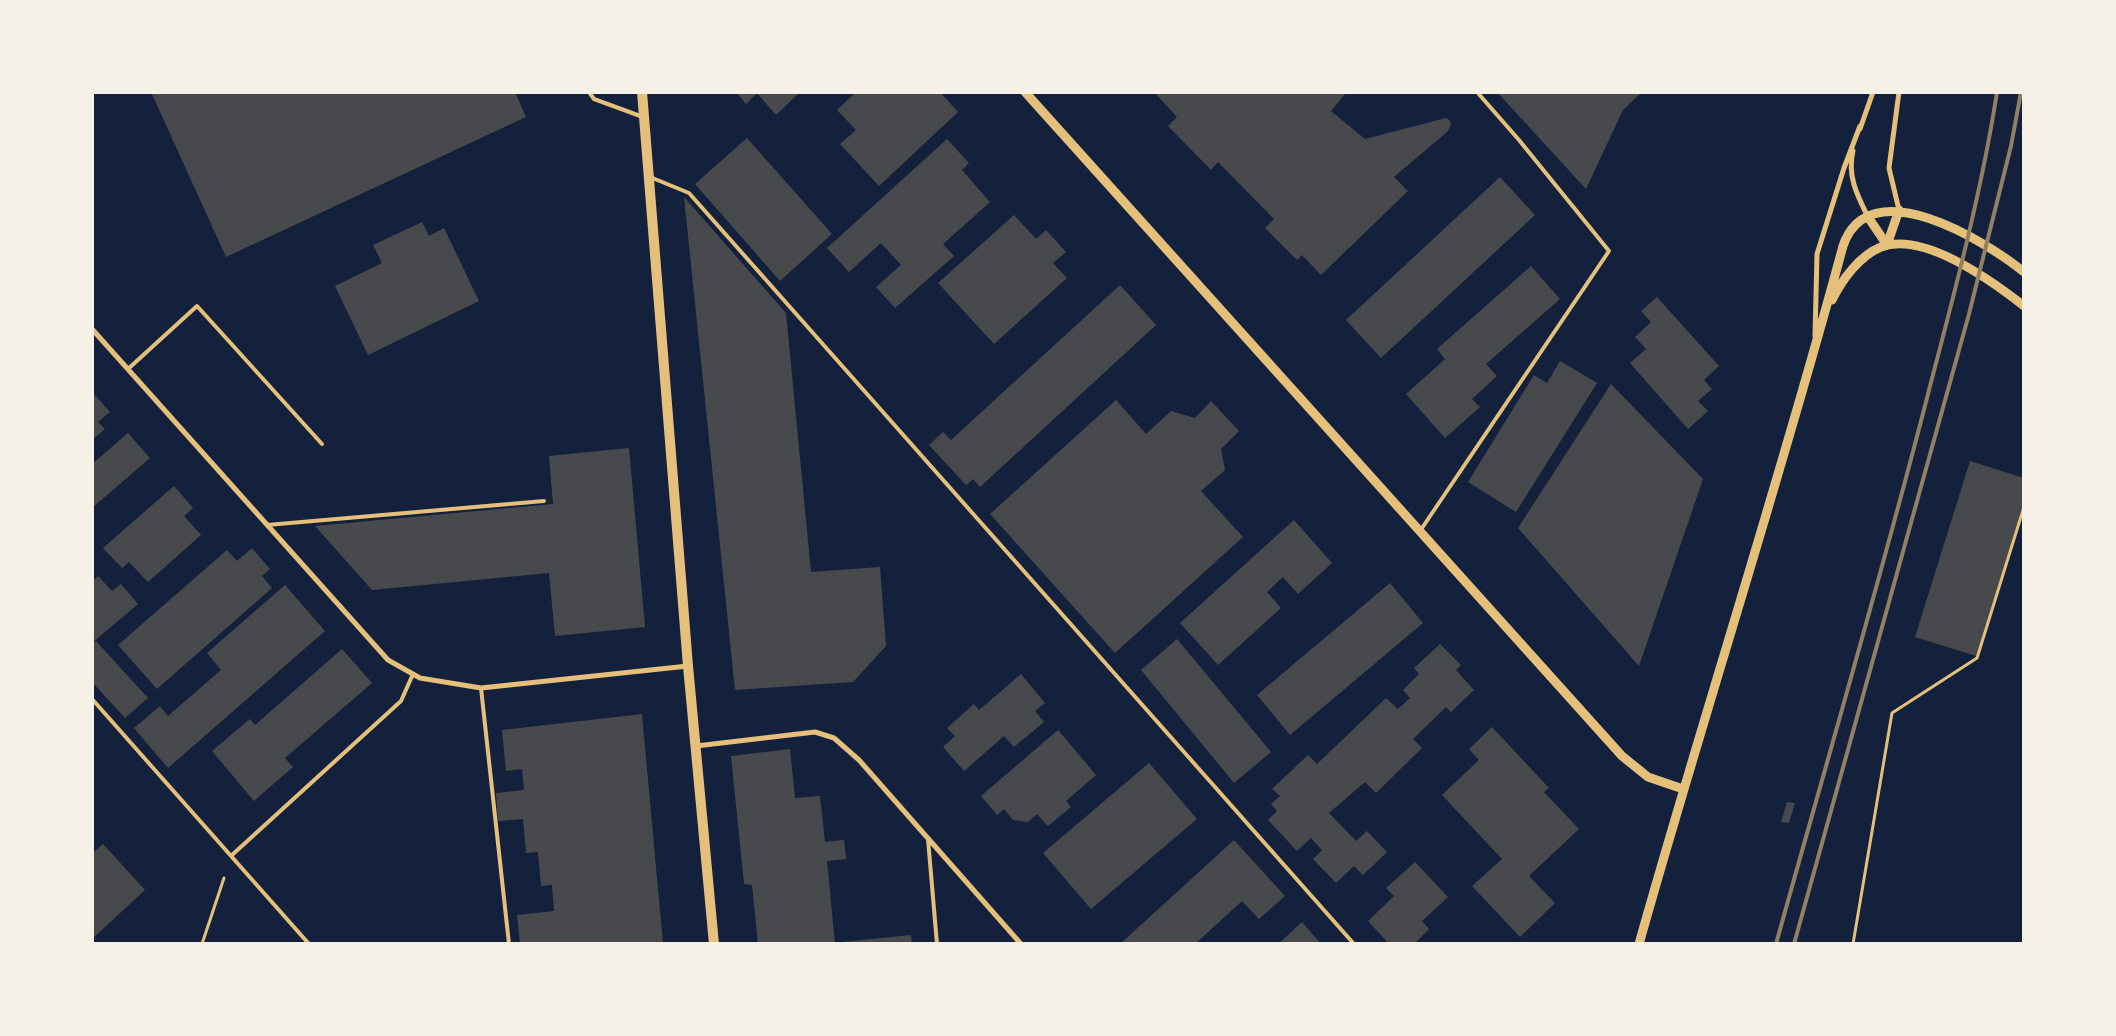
<!DOCTYPE html>
<html>
<head>
<meta charset="utf-8">
<style>
	body { margin:0 }
	#map { position:relative; width:2116px; height:1036px; overflow:hidden; background:#14213d; font-family:"Nunito Sans",sans-serif }
	canvas { display:block }
	.frame { position:absolute; inset:0; border:94px solid #f6f1e7; pointer-events:none }
</style>
</head>
<body>
<div id="map">
<canvas width="2116" height="1036"></canvas>
<div class="frame"></div>
</div>
<script>
const ctx = document.querySelector('canvas').getContext('2d');
ctx.lineJoin = 'round';
function paint(path, color) {
  ctx.fillStyle = color;
  ctx.fill(path, 'evenodd');
}
function strokePath(path, color, width, dash) {
  ctx.strokeStyle = color;
  ctx.lineWidth = width;
  ctx.lineCap = dash ? 'butt' : 'round';
  ctx.setLineDash(dash || []);
  ctx.stroke(path);
}
const building = new Path2D(`
	M151 92H515L526 117 226 257Z
	M736 92H800L776 115 757 93 746 104Z
	M856 92H940L958 112 879 186 840 144 856 130 837 110Z
	M1154 92H1342L1345 94 1331 111 1365 139 1446 118 1450 121 1451 125 1447 132 1394 177 1408 191 1321 275 1302 255 1297 260 1265 228 1274 219 1218 162 1211 170 1168 126 1177 117Z
	M1497 92H1642L1623 110 1586 189Z
	M747 138 832 234 780 281 695 184Z
	M947 139 969 163 962 170 990 202 943 244 954 256 895 308 876 287 901 265 881 243 849 272 827 248Z
	M1500 177 1535 215 1381 358 1346 320Z
	M684 197 786 313 811 572 880 567 886 646 853 682 735 690Z
	M1014 215 1036 239 1046 230 1066 252 1053 263 1067 278 994 344 938 283Z
	M422 222 429 236 444 228 479 301 368 355 335 286 382 263 373 245Z
	M1531 266 1560 299 1486 364 1497 376 1472 399 1480 407 1445 438 1406 394 1445 359 1437 349Z
	M1120 285 1156 325 980 487 973 479 966 485 929 445 943 432 951 440Z
	M1657 297 1719 366 1704 380 1712 389 1698 401 1708 411 1688 429 1630 363 1646 349 1635 337 1651 322 1641 311Z
	M1560 361 1597 383 1516 512 1468 482 1534 375 1547 383Z
	M1611 384 1703 479 1639 666 1518 528Z
	M92 392 110 412 98 422 105 429 92 440Z
	M1116 400 1146 434 1171 411 1195 418 1211 401 1239 431 1221 449 1225 470 1201 491 1243 537 1115 653 990 514Z
	M128 433 150 458 92 508V464Z
	M629 448 645 627 555 636 549 573 372 590 315 526 553 504 549 456Z
	M1970 461 2024 478V503L1976 656 1915 637Z
	M174 486 193 508 184 516 201 535 148 582 129 562 122 568 103 548Z
	M1294 520 1332 563 1298 594 1283 577 1267 592 1281 608 1218 665 1180 623Z
	M252 548 270 569 262 576 272 588 157 689 118 645 227 550 237 561Z
	M98 576 112 591 121 584 138 604 92 643V582Z
	M1390 583 1423 623 1290 735 1257 695Z
	M285 585 325 631 168 768 134 728 160 706 168 716 221 670 207 653Z
	M1177 639 1271 752 1234 783 1141 670Z
	M96 641 148 698 125 718 92 682V644Z
	M1440 644 1461 665 1456 670 1474 690 1451 712 1446 707 1413 739 1422 748 1376 793 1365 782 1329 813 1356 841 1367 831 1387 852 1363 875 1354 866 1336 883 1313 859 1322 850 1311 838 1297 851 1268 820 1277 811 1271 804 1280 796 1272 789 1308 755 1317 764 1386 698 1398 709 1410 698 1403 690 1419 674 1414 668Z
	M342 649 372 683 285 758 293 767 254 801 212 751 250 719 255 725Z
	M1021 674 1045 703 1035 711 1044 722 1014 747 1004 736 964 771 943 747 955 736 947 728 974 704 979 710Z
	M642 714 663 944H520L517 915 554 911 552 885 541 886 538 852 526 853 523 819 498 821 496 793 524 790 522 769 506 771 502 730Z
	M1492 727 1549 788 1544 792 1579 829 1529 876 1555 903 1520 937 1472 886 1502 859 1442 795 1479 760 1469 749Z
	M1058 730 1096 775 1066 801 1071 807 1048 826 1037 814 1028 822 1013 820 1004 809 997 815 981 796Z
	M790 749 795 798 820 796 825 842 844 840 846 859 827 861 835 944H758L752 885 744 884 731 756Z
	M1149 763 1197 819 1091 909 1043 853Z
	M1787 802 1795 803 1789 823 1781 822Z
	M1234 840 1285 896 1259 919 1242 901 1195 944H1120Z
	M103 844 145 890 92 939V854Z
	M1415 862 1448 897 1422 921 1429 929 1414 944H1389L1368 921 1394 896 1386 888Z
	M1302 922 1321 944H1278Z
	M911 935 912 944H842V942Z`);
const path = new Path2D(`
	M202 944 224 878
	M1853 944 1892 713 1977 658 2024 507`);
const service = new Path2D(`
	M589 92 594 99 643 117
	M650 177 689 193 1354 944
	M128 369 197 306 322 444
	M267 525 544 501
	M1420 531 1609 251 1519 140 1477 92
	M481 688 509 944
	M92 699 309 944
	M928 839 937 944
	M232 855 401 701 413 674`);
const minor = new Path2D(`
	M1899 92 1889 168 1899 210
	M1860 129 1873 92
	M1853 151C1847 176 1857 195 1868 217
	M92 329 388 660 420 678 481 688 688 666
	M1815 336 1817 254 1844 168 1860 126
	M696 746 815 732 834 738 859 760 1021 944`);
const tertiary = new Path2D(`
	M1025 92 1622 756 1648 777 1683 789
	M1868 217 1887 245
	M1887 245 1899 210
	M1832 300C1842 280 1859 256 1881 247 1924 231 1992 281 2024 306
	M1639 944C1705 710 1780 480 1843 246 1869 169 1986 241 2024 272`);
const secondary = new Path2D(`
	M642 92 688 666 714 944`);
const rail = new Path2D(`
	M1776 944C1827 760 1881 578 1928 394 1954 294 1981 195 1997 92
	M1794 944 1969 314 2011 146 2021 92`);
paint(building, '#48494c');
strokePath(path, '#e5c07b', 3);
strokePath(service, '#e5c07b', 4);
strokePath(minor, '#e5c07b', 5);
strokePath(tertiary, '#e5c07b', 9);
strokePath(secondary, '#e5c07b', 10);
strokePath(rail, '#918062', 4);
</script>
</body>
</html>
